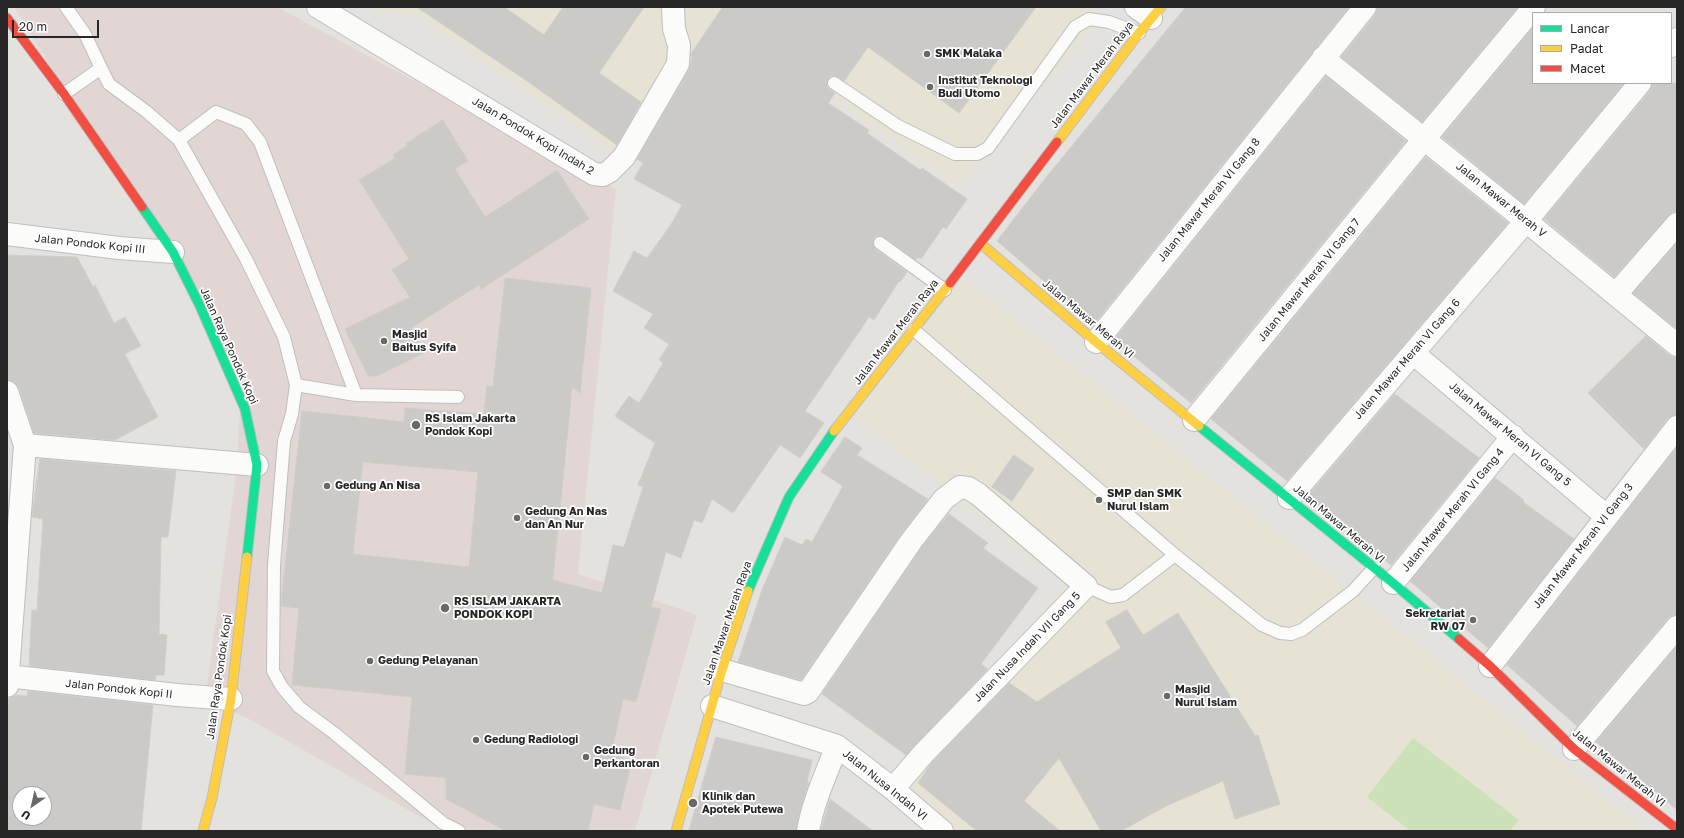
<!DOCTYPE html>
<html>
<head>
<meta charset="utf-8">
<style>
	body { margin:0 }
	#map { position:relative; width:1684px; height:838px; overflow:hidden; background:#e4e2de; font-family:"Golos Text",sans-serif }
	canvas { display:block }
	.frame { position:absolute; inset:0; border:8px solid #272727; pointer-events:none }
	.legend { position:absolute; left:1532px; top:12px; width:140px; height:72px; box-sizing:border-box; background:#fff; border:1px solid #a9a9a9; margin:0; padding:5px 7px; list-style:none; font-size:12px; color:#272727 }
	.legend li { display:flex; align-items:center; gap:8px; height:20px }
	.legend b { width:20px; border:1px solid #a9a9a9 }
	.north { position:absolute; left:12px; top:786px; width:40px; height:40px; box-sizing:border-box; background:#fff; border:1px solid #a9a9a9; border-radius:50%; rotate:214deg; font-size:11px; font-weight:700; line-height:16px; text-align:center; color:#272727 }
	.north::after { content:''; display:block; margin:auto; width:14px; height:18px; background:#696867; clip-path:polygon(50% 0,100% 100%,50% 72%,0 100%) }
	.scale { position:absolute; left:12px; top:20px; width:87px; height:18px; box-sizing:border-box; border:2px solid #272727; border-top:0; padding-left:5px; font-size:12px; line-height:14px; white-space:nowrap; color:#272727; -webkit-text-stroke:3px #fff; paint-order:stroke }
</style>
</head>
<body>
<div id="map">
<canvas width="1684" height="838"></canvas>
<div class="frame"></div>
<ul class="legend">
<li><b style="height:5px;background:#16e098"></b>Lancar</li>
<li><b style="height:5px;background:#ffcf43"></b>Padat</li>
<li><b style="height:5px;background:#f24e42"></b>Macet</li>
</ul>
<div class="north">U</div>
<div class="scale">20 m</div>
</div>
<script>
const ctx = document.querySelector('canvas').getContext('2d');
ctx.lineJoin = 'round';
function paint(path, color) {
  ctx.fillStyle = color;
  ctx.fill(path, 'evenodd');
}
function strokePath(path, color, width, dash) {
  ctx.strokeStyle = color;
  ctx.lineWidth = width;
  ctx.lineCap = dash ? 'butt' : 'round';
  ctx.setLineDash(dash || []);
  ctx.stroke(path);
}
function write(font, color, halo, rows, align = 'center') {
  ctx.font = font + ' "Golos Text",sans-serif';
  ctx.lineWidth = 3.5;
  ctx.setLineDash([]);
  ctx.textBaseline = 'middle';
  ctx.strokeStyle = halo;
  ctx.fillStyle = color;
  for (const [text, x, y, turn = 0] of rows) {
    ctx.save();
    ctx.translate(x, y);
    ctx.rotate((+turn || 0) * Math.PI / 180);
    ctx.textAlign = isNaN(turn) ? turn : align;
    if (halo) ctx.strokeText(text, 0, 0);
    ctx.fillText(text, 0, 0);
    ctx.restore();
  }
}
const education = new Path2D(`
	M374 7H1091L1103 15 959 186 714 15 625 159 416 14 378 13Z
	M964 279 1646 831H959L905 787 1065 584 855 416Z`);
const medical = new Path2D(`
	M14 7H277L616 189 578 574 697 615 635 831H445L249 719 205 700 236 474 242 377Z`);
const pitch = new Path2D(`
	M1413 738 1519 820 1510 831H1411L1367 797Z`);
const building = new Path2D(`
	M417 7H504L544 35 563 7H644L599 73 641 102 617 145 527 81Z
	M723 7H1036L959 113 868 47 844 81 835 76H830L828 79 827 87 835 93 828 103 869 130 867 133 920 170 922 168 967 199 946 229 943 227 921 259 918 257 916 260 884 237 877 236 874 238 873 243 875 249 907 272 900 282 899 281 874 320 869 317 805 411 824 423 800 458 780 445 733 513 712 499 702 523 694 520 681 558 666 552 651 607 661 609 636 702 623 699 611 755 632 760 620 810 594 804 588 831H506L446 799V778L405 774 412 697 292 685 299 608 281 606V604L302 411 404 422 405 408 484 414 487 386H493L505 278 591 288 580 393 572 387 553 580 602 593 613 545 624 547 643 487 638 485 655 443 615 416 629 396 639 403 663 363 659 360 669 344 644 328 653 314 613 291 634 251 647 258 670 226 682 205 634 179 643 163 637 159 689 70 692 58 691 54ZM363 462 478 472 469 567 353 554Z
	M1186 7H1349L1094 324 997 241 1044 180Z
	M1377 7H1518L1422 122 1341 57 1375 15Z
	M1533 28V83H1624L1524 204 1442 137Z
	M1326 76 1406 141 1191 403 1114 340Z
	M1652 83H1677V212H1673L1668 216 1614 277 1544 219 1650 91Z
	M443 120 468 161 455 169 485 217 557 170 589 219 481 289 479 285 411 328 424 353 377 376H368L345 329 410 297 392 270 409 259 359 180 395 158 393 155 407 146 406 144Z
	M1426 157 1508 223 1287 481 1211 419Z
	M1677 243V329L1633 293Z
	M7 255 77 257 93 287 95 285 114 323 125 317 141 346 125 354 158 417 115 440 34 433 19 388 15 382 9 380 7 374Z
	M1646 336 1669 355 1677 357V415L1672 416 1667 419 1644 449 1588 393Z
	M1395 394 1479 458 1391 565 1307 497Z
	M845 437 862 448 857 455 928 499 902 533 801 680 738 662 762 590 785 537 802 545 806 539 812 542 843 486 821 472Z
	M1677 447V615H1672L1667 619 1577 726 1507 665Z
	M1014 455 1034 469 1012 501 992 487Z
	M40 459 176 471 168 537H161L159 634 167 635 164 675H156L155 680 29 666 32 610H37L43 519 32 517Z
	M1495 478 1524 500 1523 502 1574 539 1488 648 1410 581Z
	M949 514 988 543 983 548 1038 588 981 664 988 669 906 755 822 694 922 547Z
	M1127 610 1143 635 1178 613 1255 736 1258 735 1280 804 1235 819 1223 781 1166 806 1121 831H1101L1059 758 1024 801 1060 831H977L918 783 932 762 1009 683 1037 702 1067 682 1121 648 1106 622Z
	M1677 646V810L1596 742Z
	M28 691 153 705 141 831H7V710L9 698 16 695 27 696ZM20 794H44V818H20Z
	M716 737 812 760 807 782 809 783 801 806 796 831H689Z
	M830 799 873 831H821Z`);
const lane = new Path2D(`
	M66 7 85 34 101 68
	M834 83 898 126 955 154H977L988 148 1075 27 1089 19 1109 22 1139 33
	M64 94 101 68 109 84 147 112 179 140 246 259 284 337 296 385 292 414 284 441 274 565 273 671 282 687 299 707 334 733 443 823 459 831
	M179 140 216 112 246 124 260 142 356 395 458 397
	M880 243 945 290
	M914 330 1175 555 1262 625 1280 633 1291 634 1302 630 1353 591 1374 568
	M296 385 356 395
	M1086 586 1111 597 1123 595 1175 555`);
const street = new Path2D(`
	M318 7 594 174 603 175 610 171 624 157 678 64 679 45 674 29 673 7
	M1136 7 1151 18
	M1671 46 1677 39
	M1323 58 1526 221 1677 345
	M7 234 119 248 173 252
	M1616 294 1677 224
	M1096 342 1365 7
	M1413 353 1606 516
	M7 392 25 445 7 686
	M1194 420 1424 139 1534 7
	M25 445 257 465
	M1289 498 1526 221 1640 83
	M1393 583 1513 436
	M1490 666 1677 427
	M722 670 804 694 808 692 912 540 944 499 960 487 968 488 978 494 1086 586 923 754 893 789
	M7 676 177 695 231 699
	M712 706 837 746 893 789 942 831
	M1574 749 1677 627
	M808 831C813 802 826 774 837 746`);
const fast = new Path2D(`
	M142 207 173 252 200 306 245 409 257 465 247 557
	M1199 426 1393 583 1459 639
	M748 591 789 497 834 431`);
const slow = new Path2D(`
	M1057 142 1139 33 1161 7
	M980 243 1096 342 1199 426
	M834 431 950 283
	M203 831 212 798 231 699 247 557
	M676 831 722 670 748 591`);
const jam = new Path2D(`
	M7 18 64 94 142 207
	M950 283 1057 142
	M1459 639 1490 666 1574 749 1677 829`);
const markers = [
	[927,54,4,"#696867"],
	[930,87,4,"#696867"],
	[384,341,4,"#696867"],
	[416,425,5,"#696867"],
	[327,486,4,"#696867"],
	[1099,500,4,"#696867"],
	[517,518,4,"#696867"],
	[445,608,5,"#696867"],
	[1473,620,4,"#696867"],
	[370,661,4,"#696867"],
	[1167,696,4,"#696867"],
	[476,740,4,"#696867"],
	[586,757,4,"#696867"],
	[693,803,5,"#696867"]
];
const poiNames = [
	["SMK Malaka",935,54],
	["Institut Teknologi",938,81],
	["Budi Utomo",938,94],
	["Masjid",392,335],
	["Baitus Syifa",392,348],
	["RS Islam Jakarta",425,419],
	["Pondok Kopi",425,432],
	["Gedung An Nisa",335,486],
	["SMP dan SMK",1107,494],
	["Nurul Islam",1107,507],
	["Gedung An Nas",525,512],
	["dan An Nur",525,525],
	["RS ISLAM JAKARTA",454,602],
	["PONDOK KOPI",454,615],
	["Sekretariat",1465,614,"right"],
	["RW 07",1465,627,"right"],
	["Gedung Pelayanan",378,661],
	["Masjid",1175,690],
	["Nurul Islam",1175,703],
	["Gedung Radiologi",484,740],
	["Gedung",594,751],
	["Perkantoran",594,764],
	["Klinik dan",702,797],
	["Apotek Putewa",702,810]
];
const streetNames = [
	["Jalan Mawar Merah Raya",1092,75,-53],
	["Jalan Pondok Kopi Indah 2",533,136,31],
	["Jalan Mawar Merah VI Gang 8",1209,200,-51],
	["Jalan Mawar Merah V",1501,200,39],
	["Jalan Pondok Kopi III",90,244,6],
	["Jalan Mawar Merah VI Gang 7",1309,280,-51],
	["Jalan Mawar Merah VI",1088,319,40],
	["Jalan Mawar Merah Raya",896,332,-52],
	["Jalan Raya Pondok Kopi",229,346,66],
	["Jalan Mawar Merah VI Gang 6",1407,359,-49],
	["Jalan Mawar Merah VI Gang 5",1510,434,40],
	["Jalan Mawar Merah VI Gang 4",1453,510,-51],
	["Jalan Mawar Merah VI",1339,524,40],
	["Jalan Mawar Merah VI Gang 3",1583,546,-52],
	["Jalan Mawar Merah Raya",727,623,-71],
	["Jalan Nusa Indah VII Gang 5",1027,647,-46],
	["Jalan Raya Pondok Kopi",219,677,-82],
	["Jalan Pondok Kopi II",119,689,6],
	["Jalan Mawar Merah VI",1619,768,39],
	["Jalan Nusa Indah VI",885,785,39]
];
paint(education, '#e6e2d4');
paint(medical, '#e2d6d4');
paint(pitch, '#cde1b8');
paint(building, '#cccac7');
strokePath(building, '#cfceca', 1);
strokePath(lane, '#bebebf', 14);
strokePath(street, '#bebebf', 24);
strokePath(fast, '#bebebf', 11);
strokePath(slow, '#bebebf', 11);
strokePath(jam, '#bebebf', 11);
strokePath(lane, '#fbfbfa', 12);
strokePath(street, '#fbfbfa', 22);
strokePath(fast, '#16e098', 9);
strokePath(slow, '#ffcf43', 9);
strokePath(jam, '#f24e42', 9);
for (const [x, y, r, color] of markers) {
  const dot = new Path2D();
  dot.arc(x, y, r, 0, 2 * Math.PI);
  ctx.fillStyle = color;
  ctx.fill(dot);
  strokePath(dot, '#fff', 1.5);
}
write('bold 11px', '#272727', '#fff', poiNames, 'left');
write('11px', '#272727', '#fff', streetNames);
</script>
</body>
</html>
